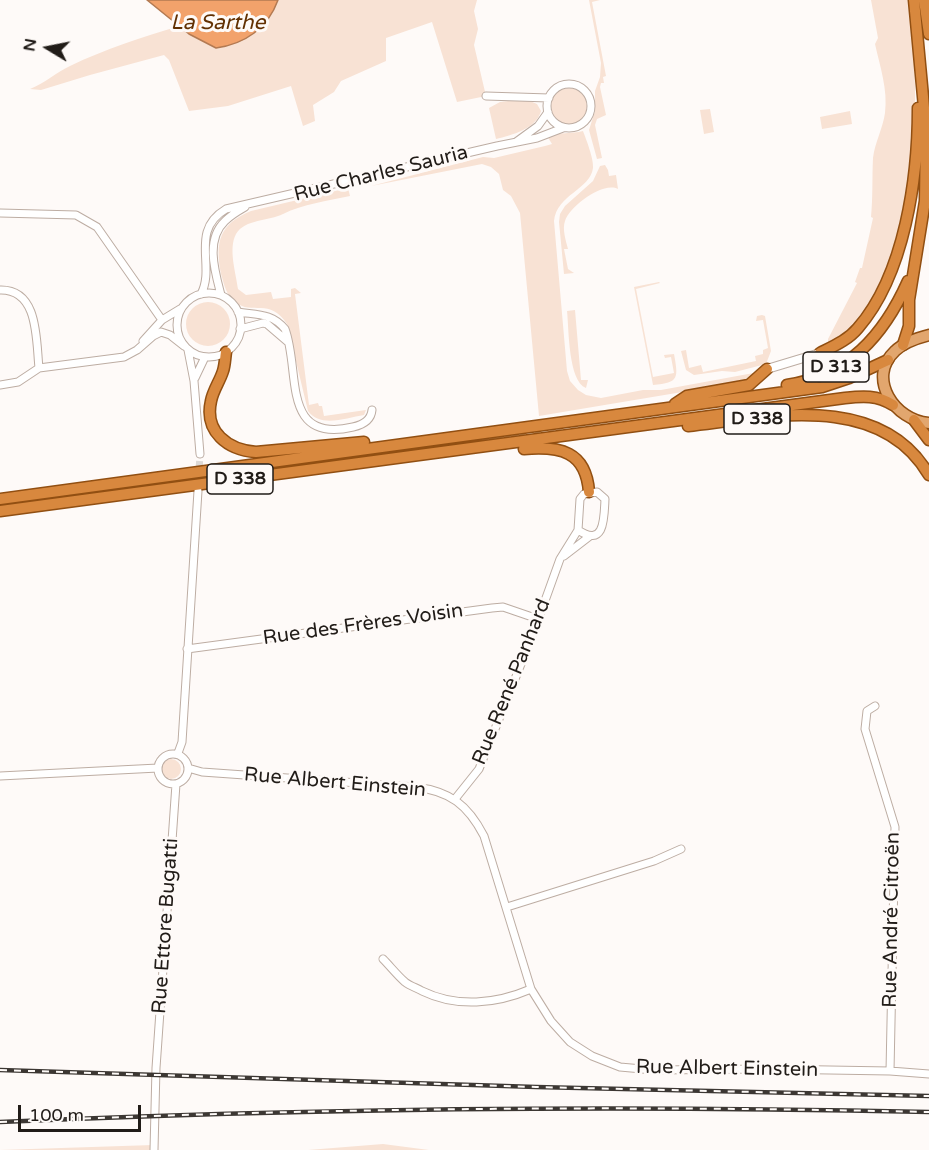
<!DOCTYPE html>
<html>
<head>
<meta charset="utf-8">
<style>
	body { margin:0 }
	#map { position:relative; width:929px; height:1150px; overflow:hidden; background:#fefaf8; font-family:"Varela Round",sans-serif }
	canvas { display:block }
	.north { position:absolute; left:18px; top:18px; width:60px; height:60px; -webkit-text-stroke:4px #fefaf8; paint-order:stroke; rotate:280deg; font-size:16px; font-weight:700; line-height:24px; text-align:center; color:#211c18 }
	.north::after { content:''; display:block; margin:auto; width:21px; height:27px; background:#211c18; clip-path:polygon(50% 0,100% 100%,50% 72%,0 100%) }
	.scale { position:absolute; left:18px; top:1105px; width:123px; height:27px; box-sizing:border-box; border:3px solid #211c18; border-top:0; padding-left:8px; font-size:18px; line-height:21px; white-space:nowrap; color:#211c18; -webkit-text-stroke:4px #fefaf8; paint-order:stroke }
</style>
</head>
<body>
<div id="map">
<canvas width="929" height="1150"></canvas>
<div class="north">N</div>
<div class="scale">100 m</div>
</div>
<script>
const ctx = document.querySelector('canvas').getContext('2d');
ctx.lineJoin = 'round';
function paint(path, color) {
  ctx.fillStyle = color;
  ctx.fill(path, 'evenodd');
}
function strokePath(path, color, width, dash) {
  ctx.strokeStyle = color;
  ctx.lineWidth = width;
  ctx.lineCap = dash ? 'butt' : 'round';
  ctx.setLineDash(dash || []);
  ctx.stroke(path);
}
function write(font, color, halo, rows, align = 'center') {
  ctx.font = font + ' "Varela Round",sans-serif';
  ctx.lineWidth = 6;
  ctx.setLineDash([]);
  ctx.textBaseline = 'middle';
  ctx.strokeStyle = halo;
  ctx.fillStyle = color;
  for (const [text, x, y, turn = 0] of rows) {
    ctx.save();
    ctx.translate(x, y);
    ctx.rotate((+turn || 0) * Math.PI / 180);
    ctx.textAlign = isNaN(turn) ? turn : align;
    if (halo) ctx.strokeText(text, 0, 0);
    ctx.fillText(text, 0, 0);
    ctx.restore();
  }
}
const green = new Path2D(`
	M278 0H477L474 11 478 29 474 45 486 96 457 102 432 22 386 38V61L341 81 334 92 313 105 315 121 303 126 291 86 228 106 189 111 169 60 164 55 90 75 41 90 30 89C45 83 57 72 70 66 105 49 143 37 179 26L189 34 219 48C247 40 267 28 278 0Z
	M589 0H600L592 2 606 76 603 77 604 83H601L600 87 606 115 597 119 595 125 602 158 597 159 589 130 595 111V91L600 77 601 63Z
	M871 0H908C922 92 919 229 867 308 863 314 859 322 854 327 847 335 836 340 828 345V339L857 283 855 282 860 268H862L873 218 871 217C873 197 872 177 873 158 875 142 883 128 885 113 888 89 880 67 875 44L878 38Z
	M551 106a18 18 0 1 1 36 0a18 18 0 1 1-36 0Z
	M516 100 530 101 537 104 541 111C536 129 512 135 496 139L489 108 500 102Z
	M710 109 714 132 704 134 700 110Z
	M850 111 852 124 822 129 820 117Z
	M583 131C586 139 594 159 593 168 590 190 557 194 554 221L567 371 570 381 578 390 586 395 601 398 643 390H661L759 372 748 381 539 416 520 213 511 196 503 190 499 174 491 167 482 164 371 186 483 157 494 158 545 146 552 144 547 136C559 132 571 134 583 131Z
	M605 165 608 170 609 176 616 175 618 189C603 181 570 206 565 221 562 229 566 241 568 249H564L568 269 574 273 564 274 559 222 560 214 565 206 593 181 600 166Z
	M348 188 350 196C327 201 303 204 283 214 269 221 245 219 236 234 228 249 236 273 238 289L246 295 271 292 273 299 291 297V289L295 288 301 293 295 294 309 405 318 403 319 406H322L324 416 366 410 364 415C346 418 320 428 308 411L287 324C270 297 252 316 235 302 226 295 224 284 221 274 215 242 219 224 251 211Z
	M659 282 660 283 636 289 653 377 674 373 671 357 665 358 664 355 674 354C678 377 680 383 653 385L634 287Z
	M186 324a22 22 0 1 1 44 0a22 22 0 1 1-44 0Z
	M575 310 581 380H588L586 388C568 381 569 329 567 311Z
	M762 315 765 316 771 351 766 364 735 372 722 371 694 375 686 370 681 351 686 350 689 368 701 365 703 372 756 361 755 356 763 354V350L768 348 763 320 756 321 757 316Z
	M161 769a10 10 0 1 1 20 0a10 10 0 1 1-20 0Z
	M383 1144 429 1150H308Z
	M153 1145 154 1150H0Z`);
const water = new Path2D(`
	M147 0H278C268 28 245 44 216 48L189 34Z`);
const minorTunnel = new Path2D(`
	M198 489 200 454`);
const minor = new Path2D(`
	M547 106a22 22 0 1 1 44 0a22 22 0 1 1-44 0Z
	M486 96 549 98
	M516 142 538 126 548 112
	M0 213 76 215 97 227 162 320
	M0 290C39 289 36 340 39 368
	M177 325a32 32 0 1 1 64 0a32 32 0 1 1-64 0Z
	M201 294C216 266 189 231 226 209L497 146 537 138 563 128
	M221 295C215 272 205 240 225 221 231 215 238 211 245 207
	M238 312C257 315 272 313 285 329 301 371 280 444 353 427 362 425 371 421 372 410
	M240 329 263 323 267 324 288 342
	M143 341 162 320 180 309
	M188 350 194 381 200 454
	M195 378 205 357
	M0 385 18 382 39 368 124 357 137 350 153 336 161 332 170 335 184 346
	M564 556 590 536
	M187 649 492 608 503 607 538 619
	M875 706 867 711 865 729 895 827 890 1071
	M178 753 182 742 198 491
	M158 769a15 15 0 1 1 30 0a15 15 0 1 1-30 0Z
	M188 768 202 772 415 787C450 791 468 805 484 836L531 989 551 1021 570 1042 592 1056 620 1067 653 1070 769 1069 890 1071 929 1074
	M0 776 158 768
	M455 799 479 769 533 634 560 559 578 530 580 499 584 494 597 492 605 499C604 518 605 548 578 530
	M507 907 654 861 681 849
	M383 959C390 966 397 975 405 982 410 986 417 988 422 991 457 1008 496 1004 531 989
	M154 1150 156 1068 176 784`);
const tertiary = new Path2D(`
	M767 369 820 353`);
const primary = new Path2D(`
	M929 335C917 338 904 342 895 351 866 378 895 421 929 423`);
const trunk = new Path2D(`
	M924 0 929 34
	M903 345 909 326V300L925 201 926 129 914 0
	M226 352C225 358 225 365 223 371 220 381 213 390 211 401 204 432 228 450 256 452L364 442
	M820 353C834 346 848 340 858 328 905 274 918 177 918 108
	M787 385C848 376 884 335 908 281
	M675 404 687 396 749 385 767 369
	M914 420 929 440
	M688 426C768 417 880 391 929 475
	M524 449C560 446 586 451 589 492
	M0 499 822 387 849 378 888 360
	M0 511 845 398C863 396 877 395 893 405`);
const rail = new Path2D(`
	M0 1070 536 1087 929 1096
	M0 1122C310 1108 619 1105 929 1112`);
const shields = [
	[836,367,66],
	[757,419,66],
	[240,479,66]
];
const shieldNames = [
	["D 313",836,367],
	["D 338",757,419],
	["D 338",240,479]
];
const streetNames = [
	["Rue Charles Sauria",381,174,-14],
	["Rue des Frères Voisin",363,625,-8],
	["Rue René Panhard",512,682,-68],
	["Rue Albert Einstein",335,783,5],
	["Rue André Citroën",892,920,-89],
	["Rue Ettore Bugatti",166,926,-86],
	["Rue Albert Einstein",727,1069,1]
];
const waterNames = [
	["La Sarthe",218,23]
];
paint(green, '#f8e2d4');
paint(water, '#f2a26b');
strokePath(water, '#b37a52', 1.5);
strokePath(minorTunnel, '#ddd9d6', 7, [7, 3.5]);
strokePath(minor, '#bdada3', 9);
strokePath(tertiary, '#bdada3', 10);
strokePath(primary, '#914f12', 13);
strokePath(trunk, '#914f12', 13);
strokePath(minor, '#fff', 7);
strokePath(tertiary, '#fff', 8);
strokePath(primary, '#e2a66e', 10);
strokePath(trunk, '#d8883e', 10);
strokePath(rail, '#3c3733', 4.5);
strokePath(rail, '#fefaf8', 2, [7]);
for (const [x, y, w] of shields) {
  const box = new Path2D();
  box.roundRect(x - w / 2, y - 15, w, 30, 4.5);
  ctx.fillStyle = '#fefaf8';
  ctx.fill(box);
  strokePath(box, '#211c18', 1.5);
}
write('bold 18px', '#211c18', null, shieldNames);
write('20px', '#211c18', '#fefaf8', streetNames);
write('italic 21px', '#623002', '#fefaf8', waterNames);
</script>
</body>
</html>
